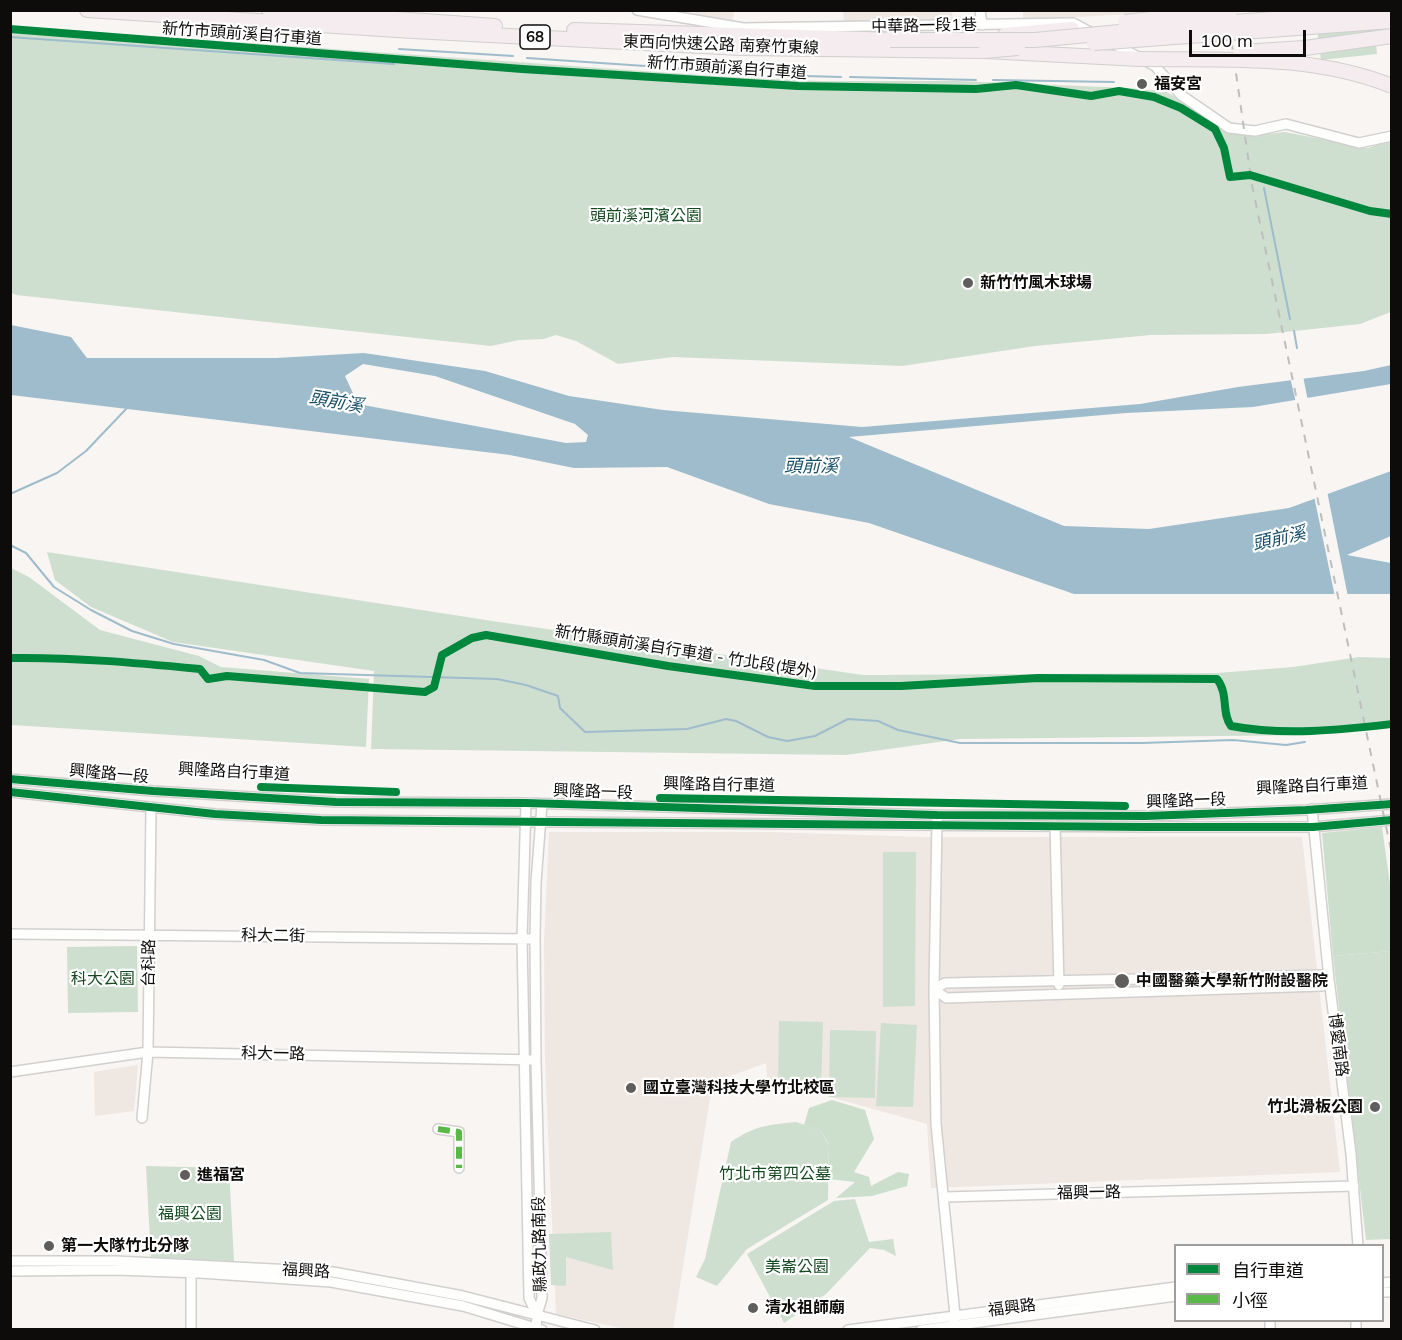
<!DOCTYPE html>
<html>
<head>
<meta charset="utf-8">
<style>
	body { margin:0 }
	#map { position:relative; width:1402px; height:1340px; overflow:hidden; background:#f8f5f3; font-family:Mulish,"Noto Sans TC",sans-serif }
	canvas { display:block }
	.frame { position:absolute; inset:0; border:12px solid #0e0c0b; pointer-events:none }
	.legend { position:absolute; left:1174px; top:1244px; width:210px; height:78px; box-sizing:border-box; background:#fff; border:2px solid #9f9e9d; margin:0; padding:8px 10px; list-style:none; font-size:18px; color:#0e0c0b }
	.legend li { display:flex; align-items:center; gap:12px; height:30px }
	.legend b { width:30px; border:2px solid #9f9e9d }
	.scale { position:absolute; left:1189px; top:30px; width:117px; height:27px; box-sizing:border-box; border:3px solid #0e0c0b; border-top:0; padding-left:8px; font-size:18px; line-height:21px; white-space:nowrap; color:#0e0c0b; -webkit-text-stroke:4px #fff; paint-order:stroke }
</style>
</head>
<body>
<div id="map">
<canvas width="1402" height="1340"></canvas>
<div class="frame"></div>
<ul class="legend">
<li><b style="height:8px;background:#00873e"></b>自行車道</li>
<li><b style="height:8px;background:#58b947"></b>小徑</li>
</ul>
<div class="scale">100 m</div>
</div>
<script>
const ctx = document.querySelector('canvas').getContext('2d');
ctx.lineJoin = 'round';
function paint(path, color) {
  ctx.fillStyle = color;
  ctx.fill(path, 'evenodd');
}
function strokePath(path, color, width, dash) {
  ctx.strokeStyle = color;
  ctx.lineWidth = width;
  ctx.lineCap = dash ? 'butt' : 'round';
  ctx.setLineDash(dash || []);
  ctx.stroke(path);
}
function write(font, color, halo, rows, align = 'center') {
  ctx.font = font + ' Mulish,"Noto Sans TC",sans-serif';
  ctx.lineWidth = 4.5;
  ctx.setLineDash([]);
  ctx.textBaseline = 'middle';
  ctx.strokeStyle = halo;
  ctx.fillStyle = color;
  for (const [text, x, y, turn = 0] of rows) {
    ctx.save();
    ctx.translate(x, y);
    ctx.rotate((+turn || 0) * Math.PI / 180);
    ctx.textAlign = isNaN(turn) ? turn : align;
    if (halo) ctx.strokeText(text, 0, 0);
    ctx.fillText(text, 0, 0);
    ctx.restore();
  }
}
const built = new Path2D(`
	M1188 10V11L1023 20V11Z
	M695 11H734L733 21 696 16Z
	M843 11H952L953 23H844Z
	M549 832H768L926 837H1302L1340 1172 931 1188 927 1124 823 1095 768 1089 766 1063 722 1079 710 1098 673 1329H625L556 1314 545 1061 544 942Z
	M138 1065 134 1111 95 1116 94 1072Z`);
const green = new Path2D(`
	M1374 22 1377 54 1321 60 1317 29Z
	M10 26 728 77 820 81H959L1129 88 1167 92 1229 133 1257 135 1285 132 1368 148 1391 140V312L1360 324 1266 334 1151 335 1035 346 902 366 673 357 618 364 576 341 556 335 544 339 519 340 491 346 16 295 10 292Z
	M47 552 499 622 863 675 1217 673 1293 667 1359 657 1391 658V726L1311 735 960 739 846 755 371 749 374 671 173 642 91 607 55 580Z
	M11 568 29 577 100 630 199 656 221 667 369 679 366 747 11 725Z
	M883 852H916L915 1006 883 1007Z
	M137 946 138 1012 68 1013 67 947Z
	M1391 951V1239L1366 1240 1333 956Z
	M779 1021 823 1022 821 1090 778 1088Z
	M881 1023 917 1025 913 1107 876 1106Z
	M830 1030 876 1031 875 1098 829 1097Z
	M796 1122 820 1130 829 1145 828 1200 747 1249 717 1286 696 1277 705 1259 731 1142C756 1125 768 1125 796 1122Z
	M146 1166 229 1168 234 1261 151 1260Z
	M855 1199 869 1242 893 1239 896 1256 884 1250 870 1248 826 1294 784 1323 747 1254 834 1201Z
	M611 1232 613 1270 566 1257V1286L551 1285 549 1234Z`);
const forest = new Path2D(`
	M1382 827 1391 891V951L1333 956 1322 833Z
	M832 1100 865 1110 874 1139 854 1172 869 1177 871 1186 898 1172 909 1174 907 1186 872 1196 836 1198 855 1182 829 1179V1144L820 1130 804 1125 809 1108Z`);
const water = new Path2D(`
	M11 325 71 337 87 358H276L364 353 485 371 569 396 663 410 862 427 1140 404 1238 387 1364 371 1391 365V384L1253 407 1126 413 849 437 1064 526 1149 529 1289 508 1391 471V536L1347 555 1391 563V594H1074L869 523 769 504 667 467 574 468 510 455 11 395ZM363 364 435 376 575 424 588 435 586 442 566 443 358 404 345 376Z`);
const pier = new Path2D(`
	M1303 376 1308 401 1296 403 1290 377Z
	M1327 491 1348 597H1335L1314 496Z`);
const stream = new Path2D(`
	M10 37 394 64
	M399 49 513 56
	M527 58 660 67
	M672 68 758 75
	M767 75 841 77
	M850 77 976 80
	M993 80 1114 82
	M1264 188 1290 319
	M1294 331 1297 348
	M10 494 57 473 86 451 127 408
	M10 545 26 553 54 587 91 610 132 631 174 644 264 660 300 673 497 679 526 685 558 696 560 708 585 732 687 729 726 719 736 721 768 737 787 741 815 736 848 719 878 721 898 730 960 743H1142L1233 740 1286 745 1305 742`);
const minor = new Path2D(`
	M637 10 743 28 1073 23 1094 34
	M980 10 982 25
	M1112 43 1155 66 1181 95 1229 128 1255 131 1286 124 1359 143 1392 136
	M10 779 153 791 336 802 526 803 937 815 1146 816 1306 810 1392 804
	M10 792 215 814 321 820 1145 827H1313L1392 820
	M526 803 522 939 529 1298 537 1315
	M1312 809 1329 979 1351 1154 1358 1246
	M937 821 934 989 936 1124 955 1315 951 1330
	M1055 826 1059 985
	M10 934 535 939
	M934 989 946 998 1322 986 1329 979
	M934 989 945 983 1285 976 1321 975 1329 979
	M10 1072 148 1052 536 1060
	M142 1118 148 1052 151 808
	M438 1129 459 1132V1168
	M944 1197 1354 1186
	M10 1261H116L333 1272 463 1296 595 1330
	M191 1267V1330
	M10 1271 116 1270 200 1273 331 1282 463 1306 542 1330
	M1382 1283 1392 1282
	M1382 1292H1392
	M1270 1320V1330
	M1356 1320V1330
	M536 1330 537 1315 542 1298 536 1060 535 939 536 882 542 804
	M848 1330 1176 1287
	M921 1330 1176 1296`);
const highway = new Path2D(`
	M87 10 413 31 740 48 985 51 1140 59
	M269 10 495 26
	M574 30 896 40
	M1005 35 1072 29`);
const rail = new Path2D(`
	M1227 10 1252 185 1392 855`);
const highwayBridge = new Path2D(`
	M1125 22 1231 10
	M890 40H1035L1172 27 1385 10
	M1094 43 1392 21
	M985 51 1018 48
	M1241 52 1305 48 1392 36
	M1140 59C1224 60 1312 54 1392 86`);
const quiet = new Path2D(`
	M438 1129 459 1132V1168`);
const cycleway = new Path2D(`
	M10 29 522 69 798 86 976 89 1016 85 1091 96 1119 91 1154 97 1181 108 1215 129 1224 148 1230 177 1250 175 1370 211 1392 214
	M10 658C74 657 137 663 200 669L208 679 227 676 425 692 434 687 442 655 472 638 486 635 668 666 815 686H901L1038 678 1217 679C1229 694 1221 713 1231 726 1285 736 1338 730 1392 724
	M10 779 153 791 336 802 526 803 937 815 1146 816 1306 810 1392 804
	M261 787 396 792
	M10 792 215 814 321 820 1145 827H1313L1392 820
	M660 798 1125 806`);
const markers = [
	[1142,84,6,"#605e5c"],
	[968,283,6,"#605e5c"],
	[1122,981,8,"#605e5c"],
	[631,1088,6,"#605e5c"],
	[1375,1107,6,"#605e5c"],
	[185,1175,6,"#605e5c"],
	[49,1246,6,"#605e5c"],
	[753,1308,6,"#605e5c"]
];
const shields = [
	[535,37,30]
];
const shieldNames = [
	["68",535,37]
];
const streetNames = [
	["中華路一段1巷",924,26,-1],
	["新竹市頭前溪自行車道",242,34,4],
	["東西向快速公路 南寮竹東線",721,45,2],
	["新竹市頭前溪自行車道",727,68,4],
	["新竹縣頭前溪自行車道 - 竹北段(堤外)",686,652,9],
	["興隆路自行車道",234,772,3],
	["興隆路一段",109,774,5],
	["興隆路自行車道",719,785,1],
	["興隆路自行車道",1312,786,-3],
	["興隆路一段",593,792,2],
	["興隆路一段",1186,801,-2],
	["科大二街",273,936,1],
	["台科路",149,963,-89],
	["博愛南路",1338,1045,83],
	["科大一路",273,1054,1],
	["福興一路",1089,1193,-1],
	["縣政九路南段",540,1244,-91],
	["福興路",306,1271,3],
	["福興路",1012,1308,-7]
];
const poiNames = [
	["福安宮",1154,84],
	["新竹竹風木球場",980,283],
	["中國醫藥大學新竹附設醫院",1136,981],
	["國立臺灣科技大學竹北校區",643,1088],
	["竹北滑板公園",1363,1107,"right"],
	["進福宮",197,1175],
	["第一大隊竹北分隊",61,1246],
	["清水祖師廟",765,1308]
];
const parkNames = [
	["頭前溪河濱公園",646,216],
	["科大公園",103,979],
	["竹北市第四公墓",775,1174],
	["福興公園",190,1214],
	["美崙公園",797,1267]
];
const waterNames = [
	["頭前溪",336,402,10],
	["頭前溪",811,467],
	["頭前溪",1279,539,-13]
];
paint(built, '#efe7e1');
paint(green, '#cfdfcf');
paint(forest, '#ccdecc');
paint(water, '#9ebccb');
paint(pier, '#f8f5f3');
strokePath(stream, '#9ebccb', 2);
strokePath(minor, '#d2d0cf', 12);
strokePath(highway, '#d1cfcf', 16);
strokePath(minor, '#fefefd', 9);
strokePath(highway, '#f4ecee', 14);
strokePath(rail, '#bebebd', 2, [8, 8]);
strokePath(highwayBridge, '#d1cfcf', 16, []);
strokePath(highwayBridge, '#f4ecee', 14);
strokePath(quiet, '#58b947', 6, [12, 6]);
strokePath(cycleway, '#00873e', 8);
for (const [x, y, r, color] of markers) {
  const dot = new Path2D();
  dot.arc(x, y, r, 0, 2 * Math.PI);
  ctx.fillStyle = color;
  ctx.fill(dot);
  strokePath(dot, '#fff', 2);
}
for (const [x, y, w] of shields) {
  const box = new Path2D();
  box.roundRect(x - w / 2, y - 12, w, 24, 4.5);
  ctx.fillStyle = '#fff';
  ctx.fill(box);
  strokePath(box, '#0e0c0b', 1.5);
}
write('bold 15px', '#0e0c0b', null, shieldNames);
write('16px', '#0e0c0b', '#fff', streetNames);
write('bold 16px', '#0e0c0b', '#fff', poiNames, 'left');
write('16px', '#154a21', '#fff', parkNames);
write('italic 18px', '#175068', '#fff', waterNames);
</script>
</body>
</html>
